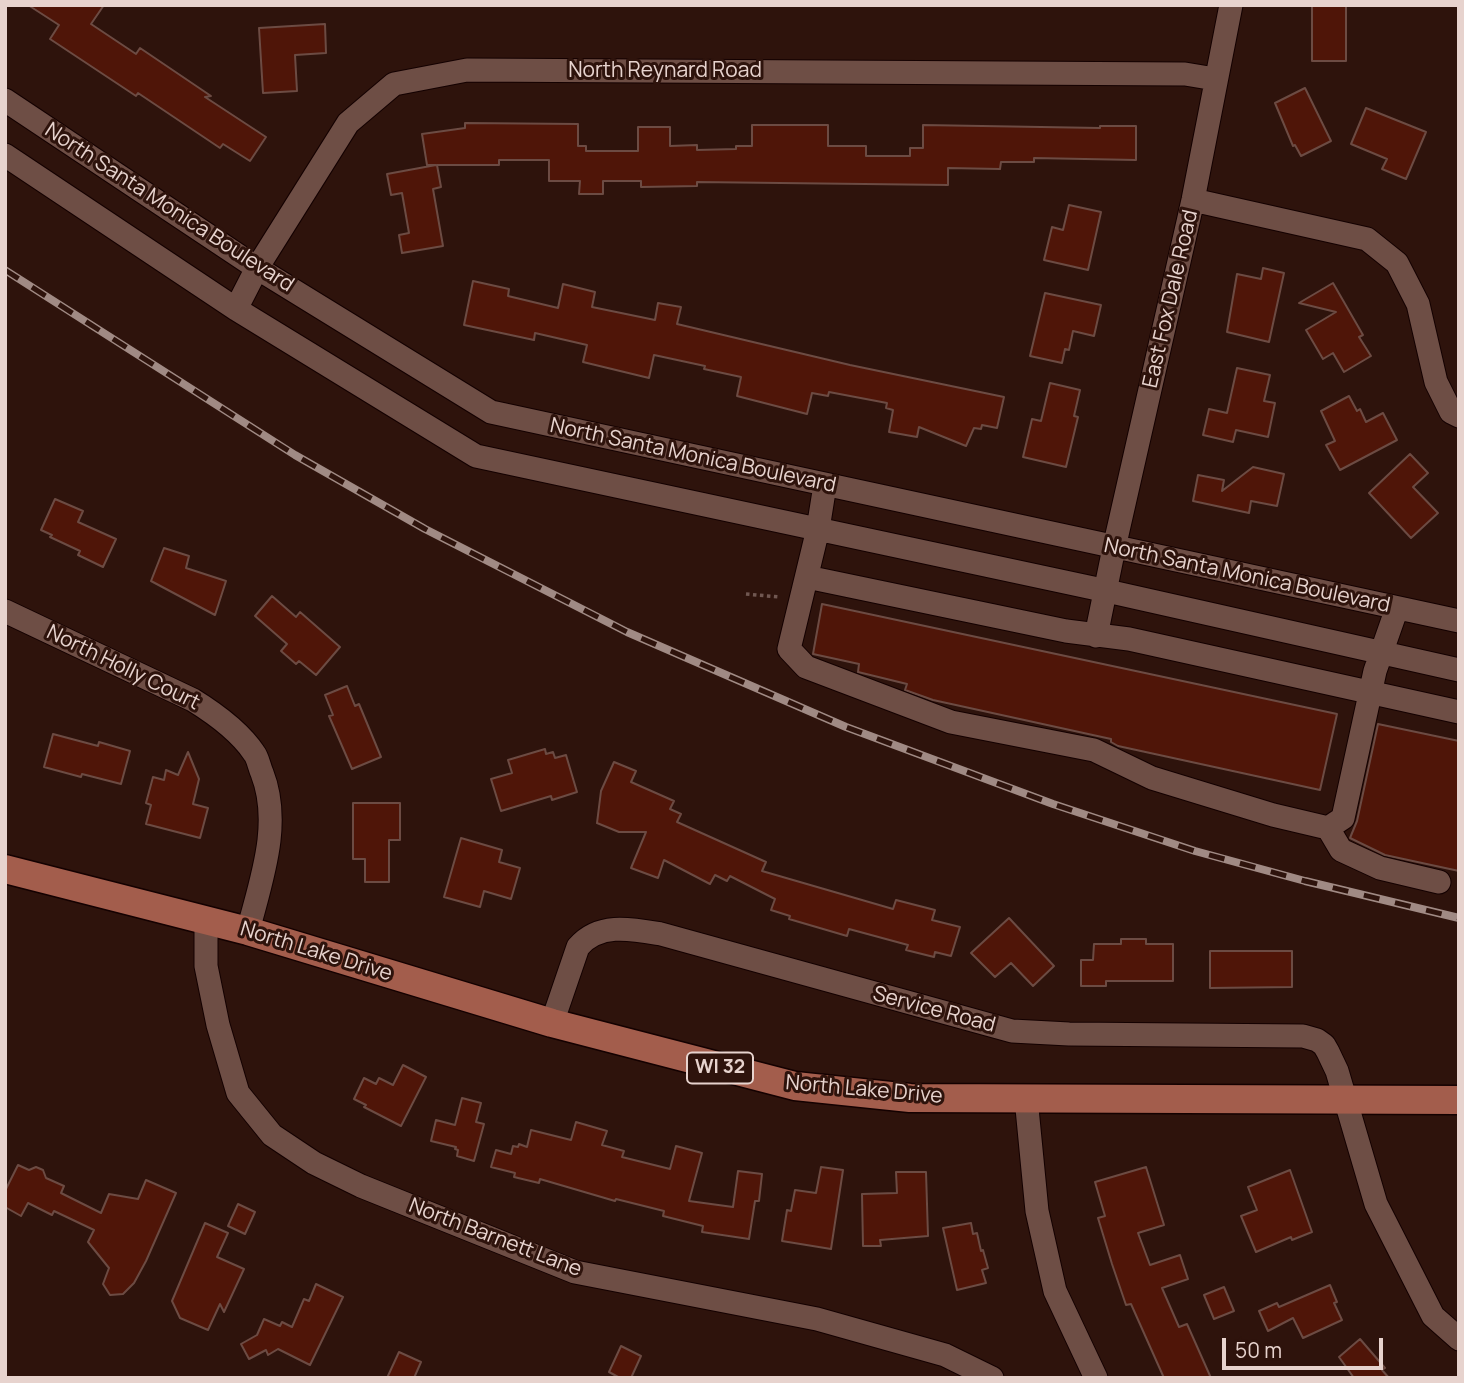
<!DOCTYPE html>
<html>
<head>
<meta charset="utf-8">
<style>
	body { margin:0 }
	#map { position:relative; width:1464px; height:1383px; overflow:hidden; background:#2e130c; font-family:Manrope,sans-serif }
	canvas { display:block }
	.frame { position:absolute; inset:0; border:7px solid #e7d3ce; pointer-events:none }
	.scale { position:absolute; left:1222px; top:1338px; width:161px; height:32px; box-sizing:border-box; border:4px solid #e7d3ce; border-top:0; padding-left:9px; font-size:21px; line-height:24px; white-space:nowrap; color:#e7d3ce; -webkit-text-stroke:5px #2e130c; paint-order:stroke }
</style>
</head>
<body>
<div id="map">
<canvas width="1464" height="1383"></canvas>
<div class="frame"></div>
<div class="scale">50 m</div>
</div>
<script>
const ctx = document.querySelector('canvas').getContext('2d');
ctx.lineJoin = 'round';
function paint(path, color) {
  ctx.fillStyle = color;
  ctx.fill(path, 'evenodd');
}
function strokePath(path, color, width, dash) {
  ctx.strokeStyle = color;
  ctx.lineWidth = width;
  ctx.lineCap = dash ? 'butt' : 'round';
  ctx.setLineDash(dash || []);
  ctx.stroke(path);
}
function write(font, color, halo, rows, align = 'center') {
  ctx.font = font + ' Manrope,sans-serif';
  ctx.lineWidth = 6;
  ctx.setLineDash([]);
  ctx.textBaseline = 'middle';
  ctx.strokeStyle = halo;
  ctx.fillStyle = color;
  for (const [text, x, y, turn = 0] of rows) {
    ctx.save();
    ctx.translate(x, y);
    ctx.rotate((+turn || 0) * Math.PI / 180);
    ctx.textAlign = isNaN(turn) ? turn : align;
    if (halo) ctx.strokeText(text, 0, 0);
    ctx.fillText(text, 0, 0);
    ctx.restore();
  }
}
const building = new Path2D(`
	M28 5H104L91 24 136 54 140 48 211 96 205 97 266 137 250 161 223 144 220 148 138 93 136 96 50 39 59 25Z
	M1312 5H1346V61H1312Z
	M325 24 326 53 295 55 297 91 263 93 259 28Z
	M1305 88 1331 141 1301 156 1295 145 1293 146 1275 103Z
	M1366 108 1426 132 1406 179 1382 169 1387 159 1351 144Z
	M465 123 578 124V146H586V151H638V127H670V146L697 145V150L736 149V146H752V125H828V146H866V156H910V148H923V125L1100 128V126H1136V160L1034 158V162H1001L1000 169 948 168V185L697 182V186L641 187V181H603V194H579L580 181H549V160H499V165H437L441 187 433 189 443 246 402 253 399 235 409 233 402 193 391 195 387 174 436 165H427L422 134 465 128Z
	M1069 205 1101 212 1088 270 1044 260 1052 227 1063 230Z
	M1263 268 1284 273 1269 342 1227 332 1237 274 1261 279Z
	M473 281 509 289 508 296 558 308 563 284 595 292 592 307 655 320 658 303 681 307 677 324 850 365 1004 397 997 428 982 425 981 429 974 428 966 446 919 427 917 437 889 432 893 410 886 408 887 403 829 392 828 396 812 393 807 414 737 396 741 377 704 369 705 366 654 355 649 378 583 362 587 345 535 333 534 340 464 325Z
	M1333 283 1363 335 1359 337 1371 356 1344 372 1333 353 1323 359 1306 330 1336 312 1299 303Z
	M1045 293 1101 305 1094 336 1073 331 1069 350 1065 349 1062 363 1030 356Z
	M1237 368 1270 375 1264 401 1275 403 1268 437 1236 430 1233 442 1203 435 1209 409 1227 413Z
	M1050 383 1080 390 1074 416 1078 417 1066 467 1023 457 1032 419 1041 421Z
	M1349 396 1357 411 1360 409 1366 422 1383 413 1397 440 1340 470 1326 445 1335 441 1321 411Z
	M1410 454 1428 473 1413 487 1438 513 1411 538 1369 493Z
	M1253 467 1284 474 1277 506 1251 501 1249 513 1193 501 1198 475 1224 480 1222 491Z
	M55 499 83 511 78 522 116 539 103 567 78 555 80 551 50 537 52 535 41 530Z
	M164 548 189 556 186 568 226 581 215 615 151 581Z
	M272 596 296 617 300 612 340 647 316 675 299 661 296 664 281 651 287 644 255 616Z
	M822 604 1337 714 1320 790 1118 746 1111 742V739L933 700 905 690 907 684 858 672 859 664 813 654Z
	M347 686 355 706 359 704 381 757 352 769 329 716 333 715 325 695Z
	M1378 724 1459 741V871L1385 855 1350 838 1357 821Z
	M53 734 98 746 99 742 130 751 121 784 82 774 81 777 44 767Z
	M545 749 546 754 553 752 555 758 566 755 577 792 552 800 551 796 501 811 491 779 512 773 508 760Z
	M188 752 199 779 193 804 208 808 200 838 146 824 151 805 146 803 153 777 164 780 166 770 178 775Z
	M614 762 636 771 631 782 674 801 670 809 681 814 677 822 766 862 762 871 893 909 896 900 935 910 932 920 960 927 951 956 935 952 934 957 906 950 908 945 849 929 847 936 789 919 790 916 771 910 775 899 730 876 727 881 715 875 710 884 664 860 658 878 631 868 646 832H619L597 823 601 791Z
	M353 803H400V840H389V882H365V859H353Z
	M461 838 502 850 499 862 520 868 511 899 484 891 480 907 444 897Z
	M1009 918 1054 966 1033 986 1011 963 995 977 971 953Z
	M1121 939H1146V944H1173V981H1106V986H1081V960H1093L1094 944H1121Z
	M1210 951H1292V987L1210 988Z
	M403 1065 426 1077 401 1126 364 1107 366 1105 354 1099 364 1078 376 1084 379 1078 393 1085Z
	M462 1098 481 1103 476 1122 484 1124 474 1161 457 1156 458 1150 455 1149 456 1147 431 1141 436 1120 455 1125Z
	M576 1122 607 1131 602 1145 624 1151 622 1157 670 1169 676 1146 702 1153 689 1201 733 1207 738 1171 762 1174 759 1201H755L749 1239 702 1232 703 1226 663 1216 664 1211 616 1199 615 1201 540 1179 539 1183 514 1177 515 1173 491 1167 496 1150 511 1154 513 1146 518 1147 519 1144 527 1147 531 1130 571 1140Z
	M18 1165 29 1170 36 1167 43 1170 46 1178 64 1186 61 1193 101 1213 109 1194 138 1199 146 1180 176 1193 146 1261 134 1283 123 1294 110 1295 103 1284 109 1268 88 1242 94 1230 54 1211 52 1215 28 1203 21 1216 5 1207V1191Z
	M821 1167 843 1170 831 1249 782 1241 787 1210 791 1211 795 1190 816 1193Z
	M1146 1167 1164 1225 1138 1233 1150 1265 1180 1255 1188 1279 1162 1288 1179 1327 1187 1324 1211 1378H1164L1131 1304 1126 1305 1112 1264 1098 1218 1105 1216 1095 1182Z
	M1290 1170 1312 1232 1292 1240 1291 1237 1256 1252 1241 1216 1257 1210 1248 1187Z
	M896 1172H926L928 1236 880 1240 881 1246H863L862 1194 897 1193Z
	M238 1204 255 1212 245 1234 228 1226Z
	M205 1223 228 1233 217 1257 244 1269 224 1312 220 1304 208 1330 180 1318 172 1301Z
	M971 1223 973 1234 977 1233 981 1251 983 1250 988 1268 982 1270 986 1283 957 1290 943 1228Z
	M316 1284 343 1297 310 1365 278 1349 268 1355 266 1350 249 1359 241 1344 257 1335 264 1319 280 1326 282 1322 292 1327 304 1299 309 1301Z
	M1330 1285 1337 1302 1334 1303 1342 1320 1303 1338 1293 1318 1268 1331 1259 1311 1277 1303 1279 1307Z
	M1224 1287 1234 1311 1214 1319 1204 1295Z
	M1360 1339 1385 1368 1382 1370 1389 1378H1354L1339 1357Z
	M621 1346 641 1356 631 1378H620L609 1372Z
	M399 1352 421 1362 414 1378H387Z`);
const path = new Path2D(`
	M746 594 779 597`);
const minor = new Path2D(`
	M5 100 257 268 491 412 1459 621
	M5 155 236 309 476 456 1107 591 1459 670
	M1193 200 1367 239 1397 263 1418 304 1436 382 1451 412 1459 416
	M236 309 257 268 348 123 394 84 467 70 1185 74 1215 79
	M825 485 818 529 789 649 806 667 951 722 1094 750 1152 778 1273 815 1328 828 1343 818 1375 671 1397 608
	M807 577 1066 631 1129 639 1459 712
	M5 611 193 700C214 713 240 732 254 753 258 758 259 766 262 773 282 824 261 880 248 931
	M1096 636 1114 548 1193 200 1231 5
	M1328 828 1341 850 1380 868 1439 882
	M206 920V966L218 1025 238 1093 272 1135 314 1163 361 1186 575 1272 817 1319 945 1355 992 1378
	M552 1023 578 947C599 922 632 929 661 934L1012 1031 1069 1034 1303 1036 1317 1040 1324 1045 1328 1052 1337 1071 1376 1204 1433 1316 1459 1339
	M1026 1098 1037 1211 1055 1291 1096 1378`);
const major = new Path2D(`
	M5 869 248 931 552 1023 795 1086 910 1098 1459 1100`);
const rail = new Path2D(`
	M5 270 295 455 425 529 627 632 846 727 1053 804 1195 851 1305 881 1459 918`);
const shields = [
	[720,1068,66]
];
const shieldNames = [
	["WI 32",720,1068]
];
const streetNames = [
	["North Reynard Road",665,71],
	["North Santa Monica Boulevard",169,208,33],
	["East Fox Dale Road",1171,299,-77],
	["North Santa Monica Boulevard",693,456,12],
	["North Santa Monica Boulevard",1247,576,12],
	["North Holly Court",123,668,26],
	["North Lake Drive",316,952,17],
	["Service Road",934,1010,15],
	["North Lake Drive",864,1090,5],
	["North Barnett Lane",495,1238,21]
];
paint(building, '#4f1508');
strokePath(building, '#6c4b43', 2);
strokePath(minor, '#140100', 25);
strokePath(major, '#140100', 31);
strokePath(path, '#705751', 3.5, [3.5, 3.5]);
strokePath(minor, '#6e4e45', 23);
strokePath(major, '#a35d4c', 28);
strokePath(rail, '#a08a84', 8);
strokePath(rail, '#2e130c', 5, [16]);
for (const [x, y, w] of shields) {
  const box = new Path2D();
  box.roundRect(x - w / 2, y - 15.5, w, 31, 5);
  ctx.fillStyle = '#2e130c';
  ctx.fill(box);
  strokePath(box, '#e7d3ce', 2);
}
write('bold 19px', '#e7d3ce', null, shieldNames);
write('21px', '#e7d3ce', '#2e130c', streetNames);
</script>
</body>
</html>
